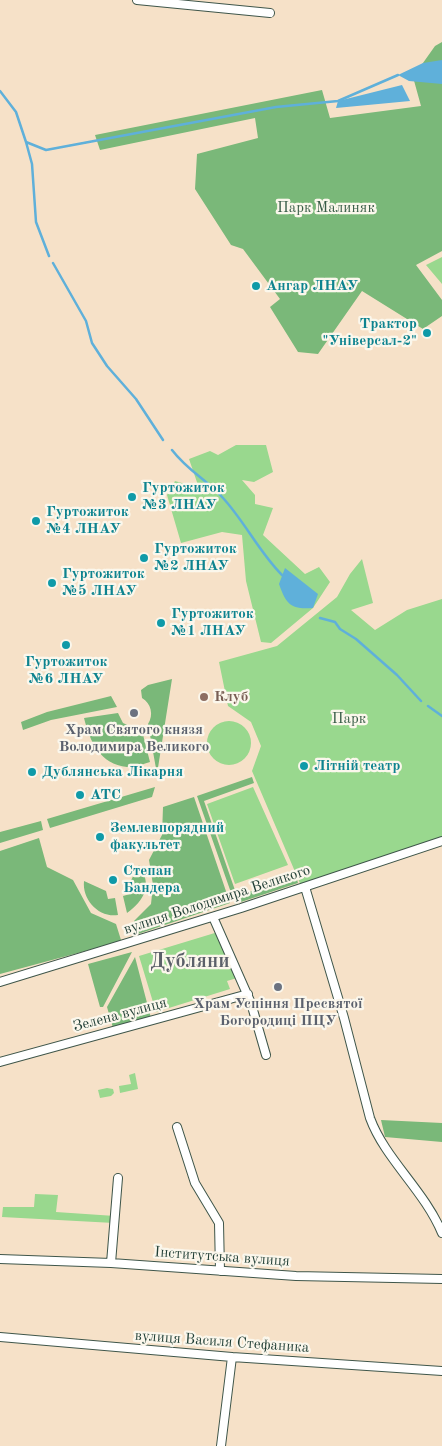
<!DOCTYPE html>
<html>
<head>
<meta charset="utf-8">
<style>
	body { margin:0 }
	canvas { display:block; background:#f6e1c8 }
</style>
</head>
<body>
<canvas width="442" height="1446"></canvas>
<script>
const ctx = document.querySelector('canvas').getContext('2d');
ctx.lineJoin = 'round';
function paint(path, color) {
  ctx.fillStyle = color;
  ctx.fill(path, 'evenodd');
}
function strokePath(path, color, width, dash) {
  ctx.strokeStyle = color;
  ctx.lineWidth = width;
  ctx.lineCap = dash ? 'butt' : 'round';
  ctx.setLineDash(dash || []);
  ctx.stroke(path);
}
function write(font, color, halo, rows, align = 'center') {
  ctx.font = font + ' "Old Standard TT",serif';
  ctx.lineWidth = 4.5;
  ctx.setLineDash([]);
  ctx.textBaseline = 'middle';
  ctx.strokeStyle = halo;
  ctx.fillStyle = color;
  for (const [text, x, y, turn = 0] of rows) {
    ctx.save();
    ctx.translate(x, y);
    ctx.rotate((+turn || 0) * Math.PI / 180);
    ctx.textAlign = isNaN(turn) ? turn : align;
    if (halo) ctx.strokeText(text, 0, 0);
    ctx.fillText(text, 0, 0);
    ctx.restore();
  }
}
const green = new Path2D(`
	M442 257V284L426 265Z
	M236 445H266L273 472 254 482 242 480 255 495V504L273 508 263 535 305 574 319 567 330 582 313 608 271 643 261 642 246 581 242 535 222 532 181 543 167 495 175 481 199 488 189 459 210 451 218 455Z
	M362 559 373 603 351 610 375 630 407 610 442 599V841L302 888 252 771 261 746 251 722 228 706 219 662 277 646 337 597 350 574Z
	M207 743a22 22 0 1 1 44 0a22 22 0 1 1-44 0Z
	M253 787 288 865 235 884 207 804Z
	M218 932 237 978 227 981 230 989 156 1012 139 956Z
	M135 1073 138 1089 120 1093 119 1086 131 1084 129 1075Z
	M107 1088 113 1089 114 1093 111 1096 100 1098 98 1090Z
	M35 1194 58 1195 56 1212 115 1216 114 1223 2 1217 3 1207H34Z`);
const forest = new Path2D(`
	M442 42V251L416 265 442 300V316L423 329 362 291 318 354 298 352 270 307 280 299 243 249 231 245 195 189 197 154 258 138 255 118 100 150 95 135 322 90 330 118 421 106 413 77 435 46Z
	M172 679 157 774 148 724C154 715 151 703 142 698L141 690 148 685Z
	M111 696 117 707 51 720 23 730 21 722 47 712Z
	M118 713 123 723 134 728 141 727 150 762C143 764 134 768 127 767 100 764 90 742 84 718Z
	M252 777 254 783 204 801 237 896 296 876 298 883 235 904 197 796Z
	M155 787 152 797 50 828 47 819Z
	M194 797 230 903 138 934 134 921 151 904 153 885 149 860 162 835 163 807Z
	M41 821 43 830 0 843V832Z
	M39 838 47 867 73 880 91 913 116 924 121 940 115 943 0 974V851Z
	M139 865C153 885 144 901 127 913L123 896 130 894 128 886Z
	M84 881 106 891 108 899 115 898 118 915C99 918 82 900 84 881Z
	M132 952 103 1007H100L88 964Z
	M135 957 151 1018 113 1028 107 1007Z
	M381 1120 442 1123V1142L385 1137Z`);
const water = new Path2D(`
	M442 60V84L409 81 398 75 423 63Z
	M402 85 410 101 336 108 338 101Z
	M285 568 318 594 313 608C291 610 286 604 279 584Z`);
const stream = new Path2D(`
	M0 91 16 112 26 142 32 164 36 222 49 256
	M26 142 46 150 276 107 338 101 398 75
	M53 263 86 321 92 343 107 366 136 399 163 440
	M172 450C188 471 207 480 223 498 245 522 259 552 282 575
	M320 618 335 622 340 629 356 639 397 675 421 701
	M428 706 442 716`);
const street = new Path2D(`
	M137 0 270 13
	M305 887 344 1018 370 1118C385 1159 424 1190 442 1233
	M213 917 251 1003 266 1055
	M0 982 241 908 442 841
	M0 1062 248 994
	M177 1127 195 1183 219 1223 220 1271
	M0 1259 111 1263 296 1276 442 1279
	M111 1263 118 1178
	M0 1337 232 1357 442 1371
	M221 1446 232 1357`);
const markers = [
	[256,286,5,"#0f9aa8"],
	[427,333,5,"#0f9aa8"],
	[132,497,5,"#0f9aa8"],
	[36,521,5,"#0f9aa8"],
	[144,558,5,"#0f9aa8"],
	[52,583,5,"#0f9aa8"],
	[161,623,5,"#0f9aa8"],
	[66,645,5,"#0f9aa8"],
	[204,697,5,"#8d6e63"],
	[134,713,5,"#6b7280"],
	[304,766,5,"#0f9aa8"],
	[32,772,5,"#0f9aa8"],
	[80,795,5,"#0f9aa8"],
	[100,837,5,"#0f9aa8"],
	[113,880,5,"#0f9aa8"],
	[278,987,5,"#6b7280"]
];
const parkNames = [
	["Парк Малиняк",326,208],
	["Парк",349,719]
];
const cultureNames = [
	["Ангар ЛНАУ",266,286],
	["Трактор",417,324,"right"],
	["\"Універсал-2\"",417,341,"right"],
	["Гуртожиток",142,488],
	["№3 ЛНАУ",142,505],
	["Гуртожиток",46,512],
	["№4 ЛНАУ",46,529],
	["Гуртожиток",154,549],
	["№2 ЛНАУ",154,566],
	["Гуртожиток",62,574],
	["№5 ЛНАУ",62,591],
	["Гуртожиток",171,614],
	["№1 ЛНАУ",171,631],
	["Гуртожиток",66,662,"center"],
	["№6 ЛНАУ",66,679,"center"],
	["Літній театр",314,766],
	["Дублянська Лікарня",42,772],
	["АТС",90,795],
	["Землевпорядний",110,828],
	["факультет",110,845],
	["Степан",123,871],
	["Бандера",123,888]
];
const educationNames = [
	["Клуб",214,697]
];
const worshipNames = [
	["Храм Святого князя",134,730],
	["Володимира Великого",134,747],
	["Храм Успіння Пресвятої",278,1004],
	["Богородиці ПЦУ",278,1021]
];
const streetNames = [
	["вулиця Володимира Великого",217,900,-18],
	["Зелена вулиця",120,1015,-15],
	["Інститутська вулиця",222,1257,4],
	["вулиця Василя Стефаника",222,1342,4]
];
const districtNames = [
	["Дубляни",190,962]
];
paint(green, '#99d88e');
paint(forest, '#7ab879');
paint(water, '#5fb0da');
strokePath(stream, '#5fb0da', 2.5);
strokePath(street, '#3f564a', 10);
strokePath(street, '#fff', 8);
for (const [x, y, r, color] of markers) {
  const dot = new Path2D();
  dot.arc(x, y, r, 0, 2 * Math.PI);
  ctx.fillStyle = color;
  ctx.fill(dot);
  strokePath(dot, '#fbf7ec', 2);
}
write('15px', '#375c46', '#fbf7ec', parkNames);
write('bold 15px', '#0d838f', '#fbf7ec', cultureNames, 'left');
write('bold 15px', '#785e54', '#fbf7ec', educationNames, 'left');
write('bold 15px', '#5b616d', '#fbf7ec', worshipNames);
write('15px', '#1f3d34', '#fbf7ec', streetNames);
write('bold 20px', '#5b6069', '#fbf7ec', districtNames);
</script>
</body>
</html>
